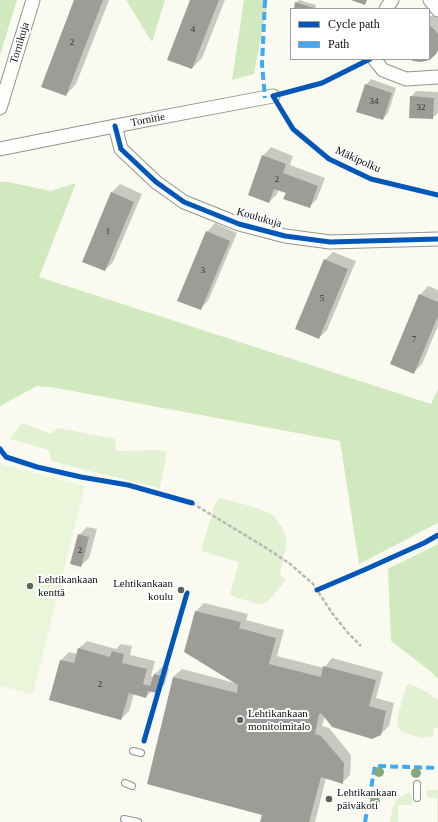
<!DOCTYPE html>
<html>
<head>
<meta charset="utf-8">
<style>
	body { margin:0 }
	#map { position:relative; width:438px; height:822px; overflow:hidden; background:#fbfaf1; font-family:Georgia,serif }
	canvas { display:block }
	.legend { position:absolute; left:290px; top:8px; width:140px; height:52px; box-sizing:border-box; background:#fff; border:1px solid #9e9e9e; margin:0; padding:5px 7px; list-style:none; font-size:12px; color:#0d0d0d }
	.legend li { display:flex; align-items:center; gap:8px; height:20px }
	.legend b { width:20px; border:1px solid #9e9e9e }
</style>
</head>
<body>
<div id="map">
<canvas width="438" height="822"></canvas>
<ul class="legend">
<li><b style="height:5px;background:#0057b8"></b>Cycle path</li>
<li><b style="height:5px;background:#3fa9f5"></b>Path</li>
</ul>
</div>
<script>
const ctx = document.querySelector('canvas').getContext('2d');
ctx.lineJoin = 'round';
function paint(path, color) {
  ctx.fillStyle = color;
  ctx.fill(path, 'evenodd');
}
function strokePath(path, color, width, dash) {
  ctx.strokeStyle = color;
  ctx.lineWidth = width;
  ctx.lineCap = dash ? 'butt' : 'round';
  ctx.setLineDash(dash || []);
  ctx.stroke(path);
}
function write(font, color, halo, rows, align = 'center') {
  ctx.font = font + ' Georgia,serif';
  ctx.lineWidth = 4;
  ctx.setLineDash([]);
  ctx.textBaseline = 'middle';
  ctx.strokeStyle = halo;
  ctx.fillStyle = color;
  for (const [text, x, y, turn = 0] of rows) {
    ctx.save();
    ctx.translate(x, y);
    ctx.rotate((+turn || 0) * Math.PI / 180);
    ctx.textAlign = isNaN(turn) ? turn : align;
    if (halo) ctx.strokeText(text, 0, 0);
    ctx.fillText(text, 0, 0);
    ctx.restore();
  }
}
const green = new Path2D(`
	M22 423 51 434 58 428 115 439 116 451 159 450 167 452 160 488 89 471 52 461 49 450 10 439Z
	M220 498 251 506 272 514 282 527 286 537V547L280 574 286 580 269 600 262 605 234 597 230 594 239 562 201 551 215 504Z
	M409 684C420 687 430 694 438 700V728H434V736L421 738 402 732 397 725 398 716 406 687Z
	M428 790H438V822H437V798H428L426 795V791Z
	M409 792 412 795V801L411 805H398V822H390C393 807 393 798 409 792Z`);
const forest = new Path2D(`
	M0 0H17L0 55Z
	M126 0H165L152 42Z
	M244 0H268L254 74 232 80Z
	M0 182H8L51 191 76 183 39 277 431 404 438 389V523L359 564 340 441 51 387 37 386 0 406Z
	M438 544V679L430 671 391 641 388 569Z`);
const pitch = new Path2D(`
	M0 464 85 486 33 694 0 686Z`);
const shadow = new Path2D(`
	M76 0H109L76 84 66 95Z
	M191 0H225L202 58 192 68Z
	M299 0 316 5 315 9H301L296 3Z
	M429 16H434L438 18V51L429 59Z
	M371 79 396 88 388 113 383 119 366 85Z
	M416 91 438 92V113L432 118 411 97Z
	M271 147 293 156 290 165 325 178 317 199 309 207 287 192 279 189 277 194 269 202 263 156Z
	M120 184 142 194 113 262 105 270 111 193Z
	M215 223 237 233 208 301 200 309 207 232Z
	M333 252 356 261 327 330 319 338 325 260Z
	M428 286 438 290V326L422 364 414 372 420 295Z
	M87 527 97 529 89 558 81 566 79 535Z
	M204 603 248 614 246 620 284 630 277 656 324 668 332 658 383 672 376 698 394 703 389 726 381 734 325 716 322 726 329 728 351 755 350 775 342 783 326 778 315 822H261L263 814 173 677 182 669 235 683 185 651 196 611Z
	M87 641 116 649 121 644 132 646 130 655 155 661 151 676 154 677 155 674 163 666 169 668 165 684 157 692 152 691 146 697 134 694 129 711 121 719 50 700 61 660 69 652 77 654 78 649Z`);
const building = new Path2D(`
	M74 0H103L66 96 41 87Z
	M190 0H219L192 69 167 60Z
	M351 0H367L365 5Z
	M295 2 314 8V9H297L294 8Z
	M429 25 436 31 438 35V50L436 54 431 59 426 61 420 62 413 61 410 59H429Z
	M365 84 392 93 383 120 356 112Z
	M410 96 434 98 433 119 409 118Z
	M262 155 286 164 283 173 318 186 310 208 283 199 286 193 274 189 269 203 248 195Z
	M111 192 134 202 105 271 82 262Z
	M206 231 230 241 201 310 177 301Z
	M324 259 348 269 319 339 295 329Z
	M419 294 438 302V316L414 374 390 364Z
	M78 534 89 537 81 567 70 564Z
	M195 611 241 622 239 628 276 638 269 664 321 677 323 666 376 680 369 706 386 711 381 735 372 739 332 727 322 714H319L315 734 321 736 344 763 343 784 321 777 309 822H260L262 815 147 784 173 677 237 693 238 685 184 652Z
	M78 648 110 657 112 651 124 654 122 663 147 669 143 684 150 686 154 674 162 676 157 693 148 691 146 698 129 693 121 720 49 700 60 660 74 663Z`);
const path = new Path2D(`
	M192 503 263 546 289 563 313 584 332 613 348 633 361 646`);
const service = new Path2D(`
	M133 751 141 753
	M125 783 132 786
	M417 784V798
	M124 819 138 822`);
const minor = new Path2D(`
	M430 0 438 10
	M386 9 392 0
	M374 59 383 70 406 79 438 77
	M0 108 33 0
	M115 126 121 149 156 182 184 202 239 224 285 236 330 242 438 239
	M0 149 115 126 273 96`);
const quiet = new Path2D(`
	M265 0 262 64 265 98
	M365 822 375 766 438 768`);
const cycleway = new Path2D(`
	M370 59 322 83 273 96 293 129 329 159 371 179 438 195
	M115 126 121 149 156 182 184 202 239 224 285 236 330 242 438 239
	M0 449 6 457 37 467 81 477 128 485 192 503
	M317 590 364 570 424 543 438 535
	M144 741 187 593`);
const trees = [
	[379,772],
	[416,773],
	[375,801]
];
const markers = [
	[30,586,4,"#60605d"],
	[181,590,4,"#60605d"],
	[240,720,4,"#60605d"],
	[329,799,4,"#60605d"]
];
const numberNames = [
	["4",193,30],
	["2",72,43],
	["34",374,102],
	["32",421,108],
	["2",277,180],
	["1",108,232],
	["3",203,271],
	["5",322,299],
	["7",414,340],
	["2",80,551],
	["2",100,685]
];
const streetNames = [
	["Tornikuja",20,43,-73],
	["Tornitie",148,120,-11],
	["Mäkipolku",358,160,24],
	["Koulukuja",259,218,16]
];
const poiNames = [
	["Lehtikankaan",38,580],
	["kenttä",38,593],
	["Lehtikankaan",173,584,"right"],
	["koulu",173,597,"right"],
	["Lehtikankaan",248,714],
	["monitoimitalo",248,727],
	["Lehtikankaan",337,793],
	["päiväkoti",337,806]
];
paint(green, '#e1f1d1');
paint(forest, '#d0e9be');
paint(pitch, '#ebf5da');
paint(shadow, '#0003');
paint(building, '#9e9c97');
strokePath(service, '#949490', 8);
strokePath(minor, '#949490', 15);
strokePath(path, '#b8b8b6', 2.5, [4, 2]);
strokePath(service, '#fefefd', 6);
strokePath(minor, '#fefefd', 13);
strokePath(quiet, '#3fa9f5', 4, [8, 4]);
strokePath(cycleway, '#0057b8', 5);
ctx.fillStyle = '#84a97c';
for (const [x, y] of trees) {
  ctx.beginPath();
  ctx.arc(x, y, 5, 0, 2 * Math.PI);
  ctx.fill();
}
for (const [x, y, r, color] of markers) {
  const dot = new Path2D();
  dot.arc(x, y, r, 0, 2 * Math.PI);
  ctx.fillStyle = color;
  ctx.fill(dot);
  strokePath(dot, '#fff', 1.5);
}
write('9px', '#313130', null, numberNames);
write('11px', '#0d0d0d', '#fff', streetNames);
write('11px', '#0d0d0d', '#fff', poiNames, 'left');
</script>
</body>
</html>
